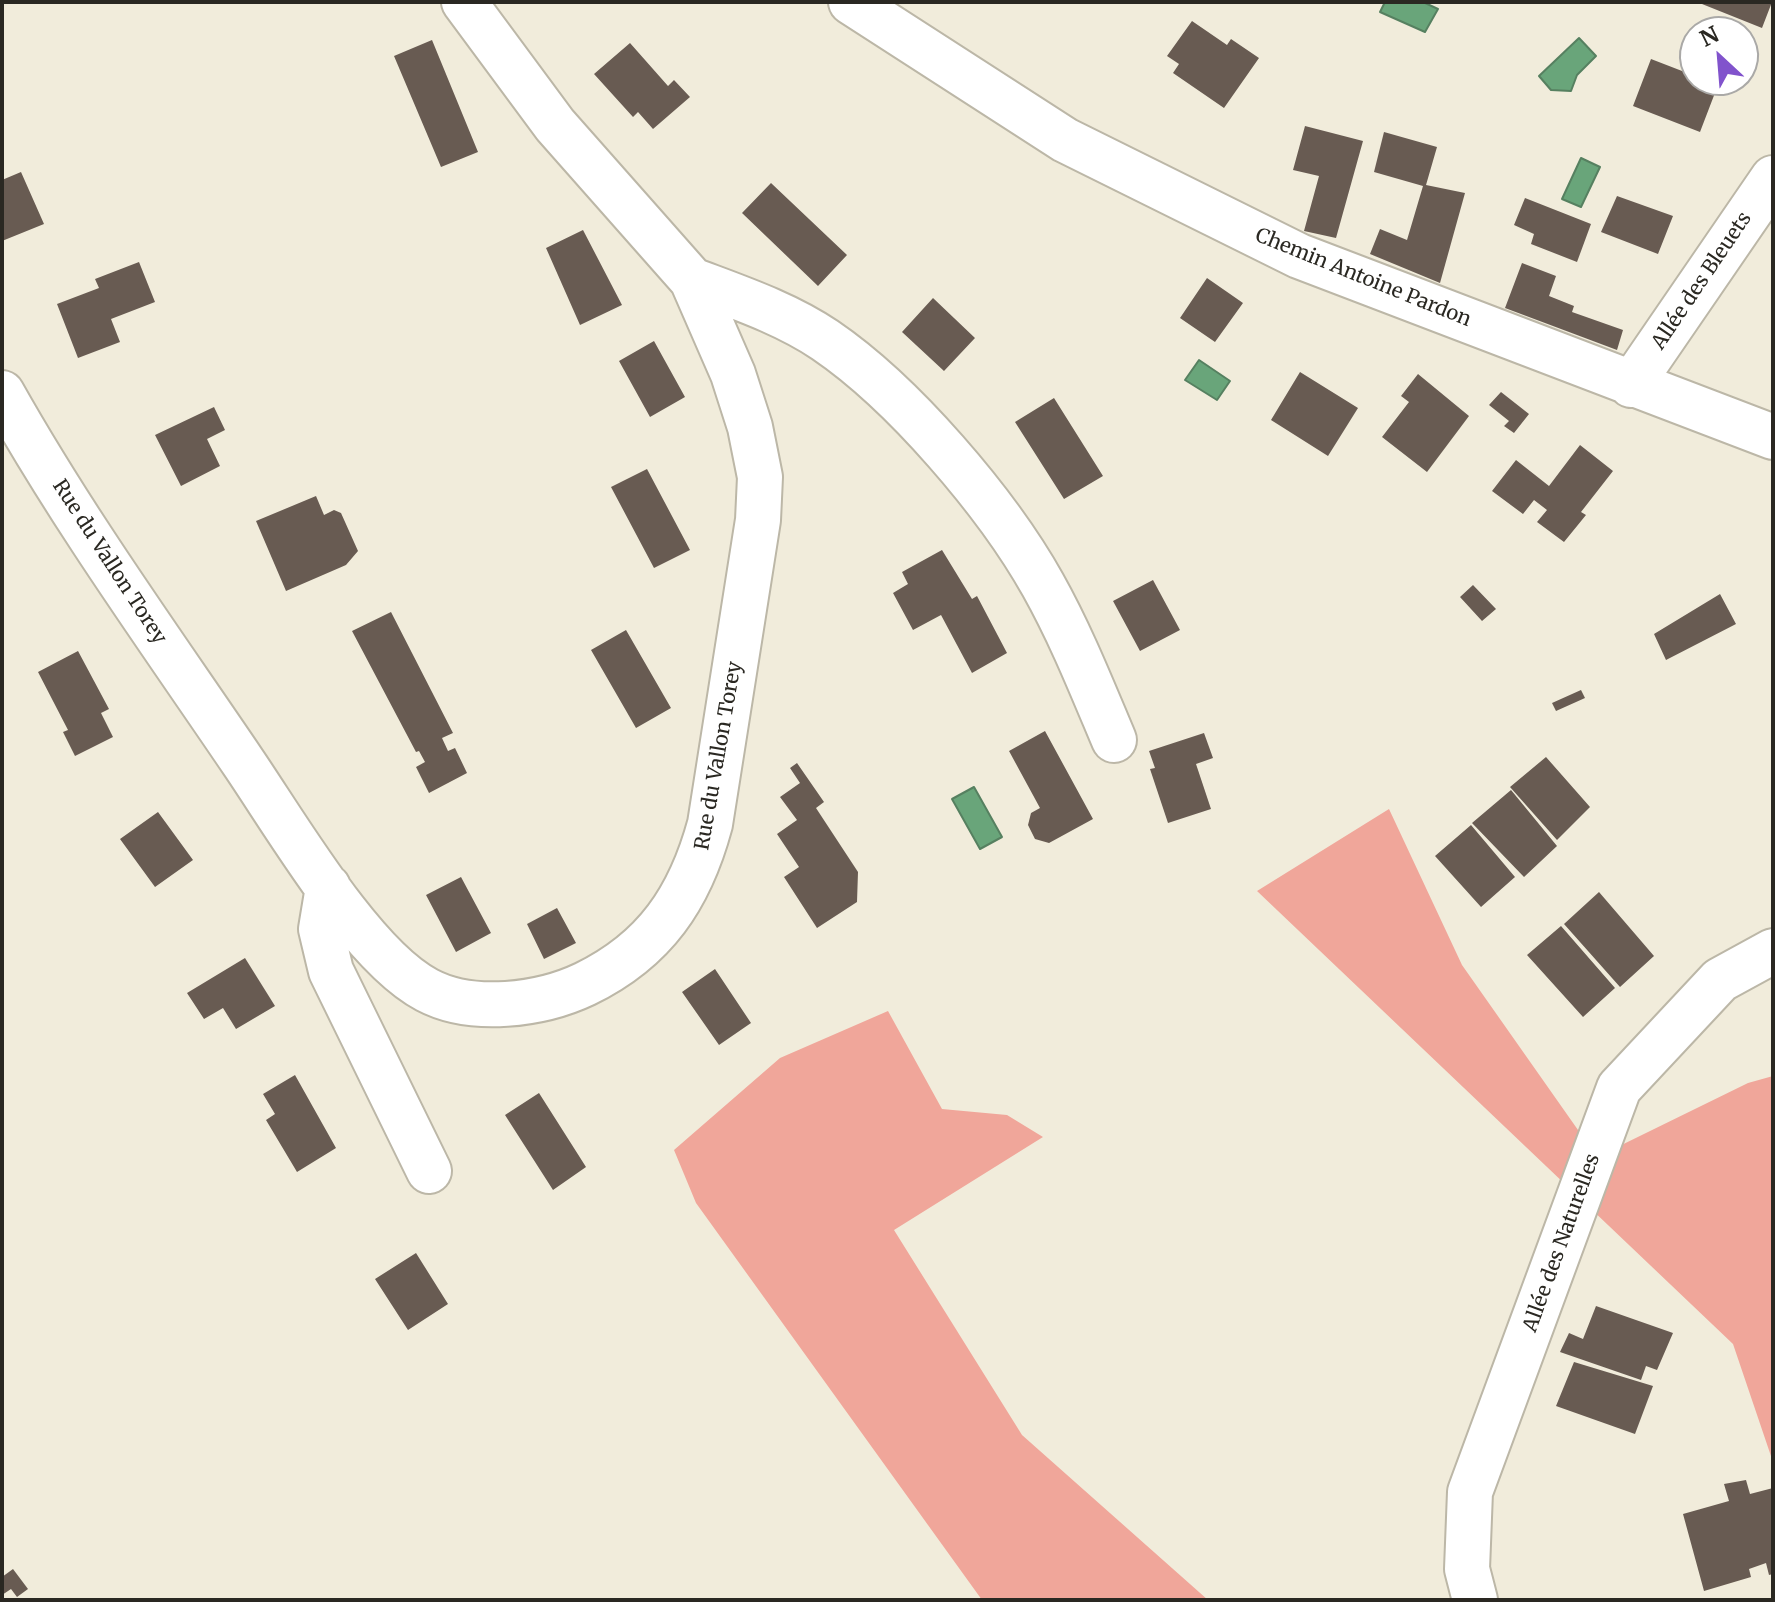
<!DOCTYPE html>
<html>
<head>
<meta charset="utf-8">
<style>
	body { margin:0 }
	#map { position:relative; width:1775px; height:1602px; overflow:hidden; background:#f1ecdb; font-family:Merriweather,serif }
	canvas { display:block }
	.frame { position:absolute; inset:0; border:4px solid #2a2822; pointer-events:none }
	.north { position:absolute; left:1679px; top:16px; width:80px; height:80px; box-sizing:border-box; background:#fff; border:2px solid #aaa9a7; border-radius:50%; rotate:334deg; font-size:22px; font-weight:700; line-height:32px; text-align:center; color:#2a2822 }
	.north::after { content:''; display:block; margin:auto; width:28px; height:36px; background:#8153cc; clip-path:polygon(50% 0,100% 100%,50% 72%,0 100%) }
</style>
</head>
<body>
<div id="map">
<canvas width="1775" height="1602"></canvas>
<div class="frame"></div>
<div class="north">N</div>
</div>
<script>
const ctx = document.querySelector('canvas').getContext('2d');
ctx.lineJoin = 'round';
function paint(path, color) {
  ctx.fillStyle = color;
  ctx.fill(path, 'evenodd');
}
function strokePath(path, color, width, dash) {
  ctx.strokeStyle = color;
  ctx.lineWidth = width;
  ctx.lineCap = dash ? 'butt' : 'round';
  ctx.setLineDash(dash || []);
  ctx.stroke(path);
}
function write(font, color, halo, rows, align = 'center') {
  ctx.font = font + ' Merriweather,serif';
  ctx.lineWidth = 8;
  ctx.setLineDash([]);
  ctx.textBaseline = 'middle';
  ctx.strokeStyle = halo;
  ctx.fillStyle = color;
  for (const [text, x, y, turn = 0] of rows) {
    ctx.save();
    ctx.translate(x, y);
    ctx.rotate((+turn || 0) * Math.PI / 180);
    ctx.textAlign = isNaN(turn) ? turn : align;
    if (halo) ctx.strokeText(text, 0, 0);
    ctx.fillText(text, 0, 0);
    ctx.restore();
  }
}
const forest = new Path2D(`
	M1389 809 1462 965 1597 1157 1748 1083 1773 1076V1462L1733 1344 1257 891Z
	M888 1011 942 1109 1007 1115 1043 1137 894 1230 1022 1435 1208 1600H982L696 1203 674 1150 780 1058Z`);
const water = new Path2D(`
	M1385 2H1423L1438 9 1425 32 1380 12Z
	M1579 38 1596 56 1577 75 1571 91 1551 90 1539 76Z
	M1581 158 1600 167 1581 207 1562 199Z
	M1199 360 1230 381 1217 400 1185 380Z
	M974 787 1002 837 980 849 952 799Z`);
const building = new Path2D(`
	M1697 2H1772L1762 28Z
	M1192 21 1227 45 1231 39 1259 58 1224 108 1173 73 1179 64 1167 56Z
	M432 40 478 152 441 167 394 56Z
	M630 43 668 86 674 80 690 97 653 129 638 112 633 117 594 74Z
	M1651 59 1695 76V80L1718 85 1700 132 1633 106Z
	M1305 126 1363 141 1336 238 1304 231 1319 176 1293 170Z
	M1384 132 1437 147 1426 185 1465 193 1440 283 1370 254 1380 229 1407 240 1423 186 1374 172Z
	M21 172 44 224 2 241V180Z
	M771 183 847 255 818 286 742 213Z
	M1617 196 1673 216 1658 254 1601 232Z
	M1525 198 1591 224 1577 262 1531 244 1534 234 1514 225Z
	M583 230 622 305 580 325 546 248Z
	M139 262 155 302 111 319 120 342 78 358 57 304 99 288 95 279Z
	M1522 263 1556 276 1549 296 1574 306 1572 312 1623 330 1617 350 1505 308Z
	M1207 278 1243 303 1215 342 1180 318Z
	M933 298 975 338 944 371 902 332Z
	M654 341 685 397 650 417 619 361Z
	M1300 372 1358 408 1328 456 1271 420Z
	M1418 374 1469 416 1427 472 1382 437 1409 402 1401 396Z
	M1501 392 1529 414 1514 433 1504 426 1509 421 1489 405Z
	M1054 398 1103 476 1064 499 1015 422Z
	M214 407 225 430 207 439 220 466 181 486 155 435Z
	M1580 445 1613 471 1581 512 1586 515 1564 542 1537 522 1547 510 1534 500 1523 514 1492 491 1516 460 1549 486Z
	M647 469 690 550 654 568 611 487Z
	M316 496 324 515 334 510 341 513 358 551 346 565 286 591 256 521Z
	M942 550 972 599 977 596 1007 653 972 673 941 615 913 630 893 593 908 584 902 572Z
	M1153 580 1180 630 1140 651 1113 601Z
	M1473 585 1496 609 1482 621 1460 597Z
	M1720 594 1736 624 1666 660 1654 634Z
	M391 612 453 733 442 738 448 751 455 748 467 773 429 793 416 767 425 762 419 751 416 752 352 631Z
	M626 630 671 708 636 728 591 650Z
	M78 651 109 709 101 713 113 737 75 756 63 732 68 730 38 672Z
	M1581 690 1585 698 1556 711 1552 703Z
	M1045 731 1093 819 1049 843 1035 839 1028 825 1031 813 1040 808 1009 751Z
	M1204 733 1213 758 1196 764 1211 809 1168 823 1150 769 1155 768 1149 751Z
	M1546 757 1590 807 1557 840 1510 787Z
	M797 763 824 802 816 808 858 872 857 902 817 928 784 877 799 867 777 834 797 820 780 797 800 783 790 768Z
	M1511 790 1557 846 1524 877 1472 823Z
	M158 812 193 860 155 887 120 839Z
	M1471 825 1515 877 1481 907 1435 856Z
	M461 877 491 933 456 952 426 895Z
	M1599 892 1654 956 1620 987 1564 924Z
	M557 908 576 943 544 959 527 924Z
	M1561 926 1615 988 1583 1017 1527 955Z
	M245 958 275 1006 236 1029 223 1008 204 1019 187 993Z
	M715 969 751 1023 719 1045 682 992Z
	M295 1075 336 1148 297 1172 266 1120 275 1114 263 1094Z
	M539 1093 586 1167 553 1190 505 1115Z
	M416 1253 448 1304 408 1330 375 1279Z
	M1596 1306 1673 1333 1657 1370 1646 1366 1641 1380 1560 1352 1569 1333 1583 1339Z
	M1574 1362 1653 1386 1635 1434 1556 1406Z
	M1746 1480 1750 1494 1773 1488V1574L1769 1575 1766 1563 1749 1569 1751 1577 1704 1591 1683 1514 1729 1501 1724 1484Z
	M13 1569 28 1589 17 1597 11 1589 2 1595V1577Z`);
const minor = new Path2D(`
	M851 2 1065 140 1299 256 1773 437
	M692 280C737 297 785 313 825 340 903 393 997 503 1043 585 1071 635 1092 688 1114 740
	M1631 385 1773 178
	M2 393C74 521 161 641 243 762 286 825 362 956 427 990 472 1014 541 1005 585 984 655 950 690 898 710 824L758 520 760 477 750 427 733 374 692 280 555 125 464 2
	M328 887 321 929 331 971 429 1171
	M1475 1600 1467 1569 1470 1492 1619 1088 1720 980 1773 951`);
const streetNames = [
	["Chemin Antoine Pardon",1363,278,22],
	["Allée des Bleuets",1702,281,-56],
	["Rue du Vallon Torey",109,562,57],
	["Rue du Vallon Torey",719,756,-80],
	["Allée des Naturelles",1562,1243,-70]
];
paint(forest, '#f0a69a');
paint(water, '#69a57a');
strokePath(water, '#568060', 2);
paint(building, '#685b52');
strokePath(minor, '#bcb7a7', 48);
strokePath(minor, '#fff', 44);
write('20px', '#2a2822', '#fff', streetNames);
</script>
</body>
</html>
